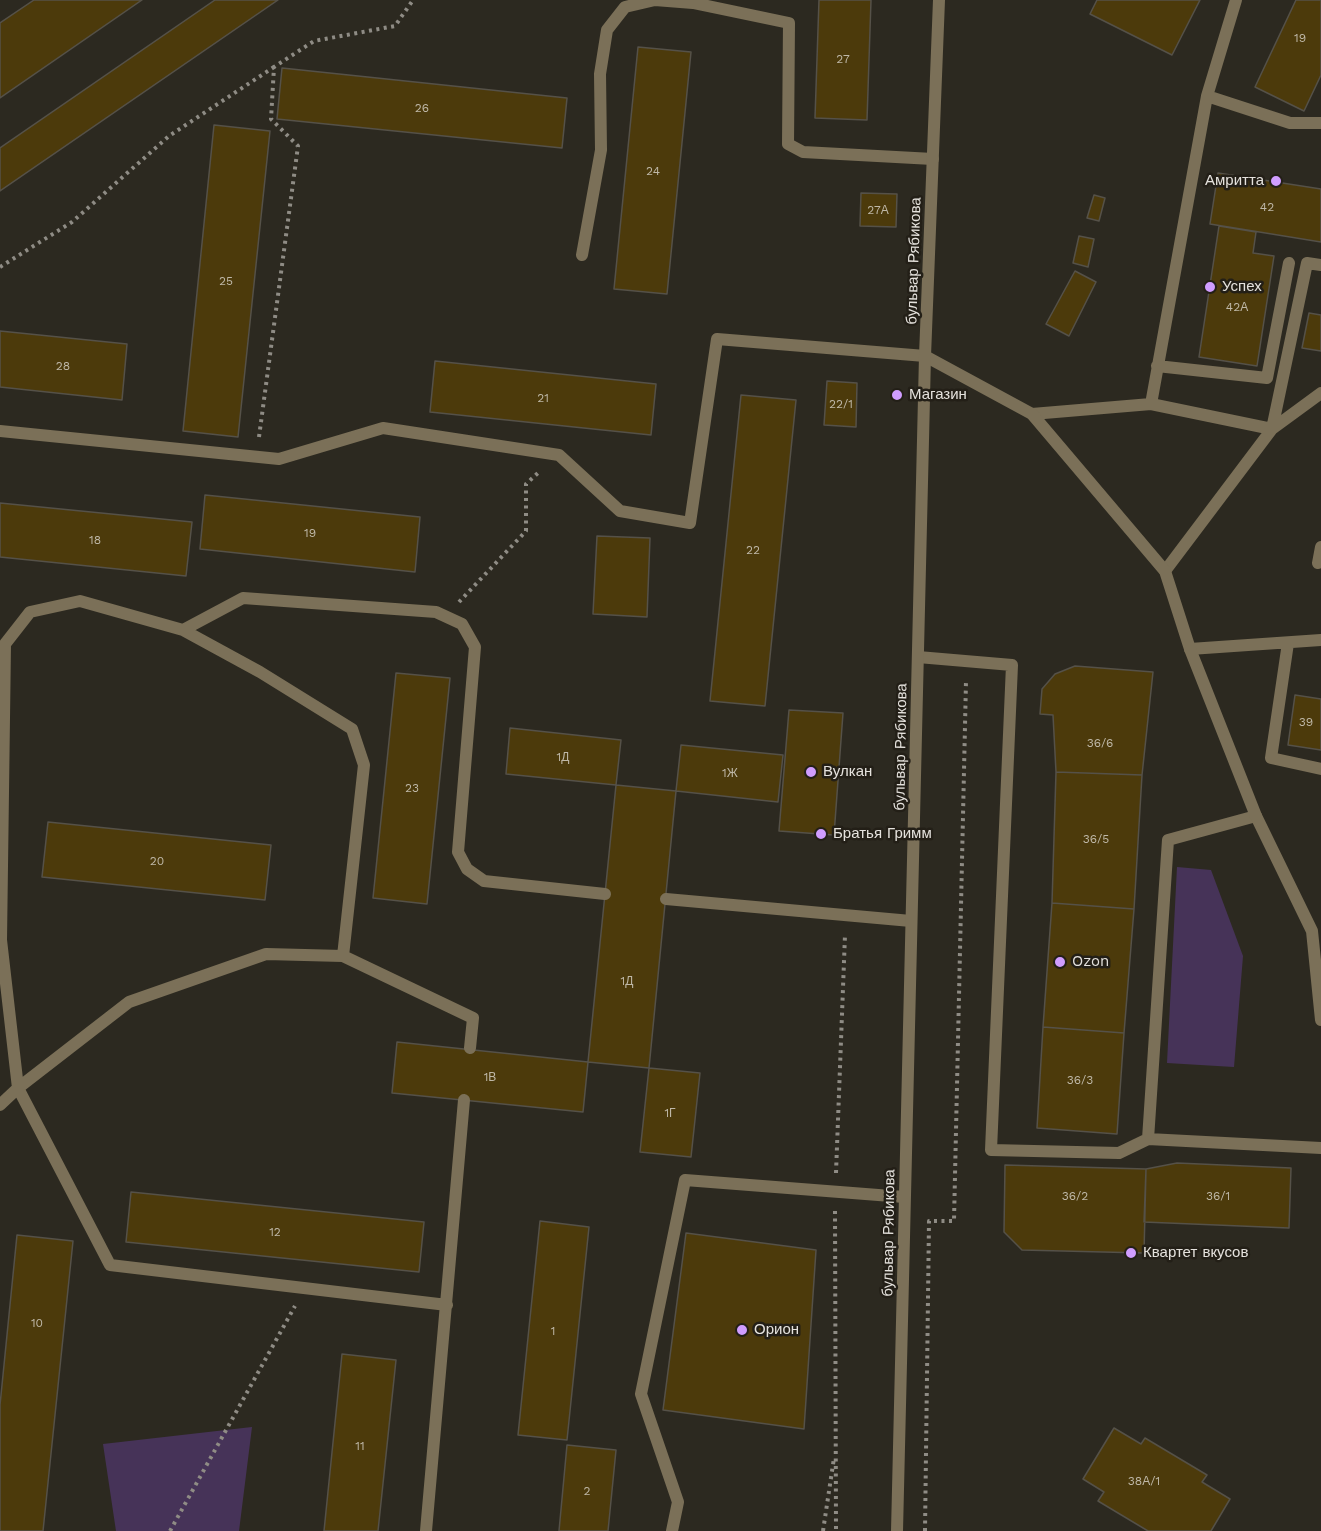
<!DOCTYPE html>
<html>
<head>
<meta charset="utf-8">
<style>
	body { margin:0 }
	canvas { display:block; background:#2c2920 }
</style>
</head>
<body>
<canvas width="1321" height="1531"></canvas>
<script>
const ctx = document.querySelector('canvas').getContext('2d');
ctx.lineJoin = 'round';
function paint(path, color) {
  ctx.fillStyle = color;
  ctx.fill(path, 'evenodd');
}
function strokePath(path, color, width, dash) {
  ctx.strokeStyle = color;
  ctx.lineWidth = width;
  ctx.lineCap = dash ? 'butt' : 'round';
  ctx.setLineDash(dash || []);
  ctx.stroke(path);
}
function write(font, color, halo, rows, align = 'center') {
  ctx.font = font + ' "Work Sans",sans-serif';
  ctx.lineWidth = 5;
  ctx.setLineDash([]);
  ctx.textBaseline = 'middle';
  ctx.strokeStyle = halo;
  ctx.fillStyle = color;
  for (const [text, x, y, turn = 0] of rows) {
    ctx.save();
    ctx.translate(x, y);
    ctx.rotate((+turn || 0) * Math.PI / 180);
    ctx.textAlign = isNaN(turn) ? turn : align;
    if (halo) ctx.strokeText(text, 0, 0);
    ctx.fillText(text, 0, 0);
    ctx.restore();
  }
}
const green = new Path2D(`
	M1177 867 1211 870 1243 956 1234 1067 1167 1063Z
	M252 1427 239 1531H116L103 1444Z`);
const building = new Path2D(`
	M34 0H142L0 98V23Z
	M215 0H278L0 191V148Z
	M819 0H871L867 120 815 118Z
	M1097 0H1200L1172 55 1090 14Z
	M1296 0H1321V75L1304 111 1255 87Z
	M638 47 691 52 667 294 614 289Z
	M282 68 567 98 562 148 277 119Z
	M214 125 270 131 238 437 183 431Z
	M1218 173 1321 189V242L1210 224Z
	M861 193 897 194 896 227 860 226Z
	M1094 195 1105 198 1099 221 1087 218Z
	M1219 226 1256 232 1253 253 1274 256 1257 366 1199 357Z
	M1079 236 1094 239 1088 267 1073 263Z
	M1075 271 1096 282 1069 336 1046 324Z
	M1309 313 1321 315V351L1302 348Z
	M0 331 127 344 122 400 0 387Z
	M435 361 656 384 651 435 430 412Z
	M827 381 857 383 856 427 824 425Z
	M741 395 796 400 765 706 710 701Z
	M205 495 420 517 415 572 200 549Z
	M0 503 192 522 186 576 0 557Z
	M597 536 650 538 647 617 593 614Z
	M1075 666 1153 672 1142 775 1056 772 1053 715 1040 714 1042 689 1055 674Z
	M396 673 450 678 427 904 373 898Z
	M1295 695 1321 699V750L1288 745Z
	M789 710 843 713 834 835 779 831Z
	M510 728 621 740 616 785 506 774Z
	M681 745 783 755 778 802 676 791Z
	M1056 772 1142 775 1134 909 1052 903Z
	M616 785 676 791 649 1068 588 1062Z
	M48 822 271 845 265 900 42 877Z
	M1052 903 1134 909 1124 1033 1043 1027Z
	M1043 1027 1124 1033 1117 1134 1037 1128Z
	M397 1042 588 1062 583 1112 392 1093Z
	M649 1068 700 1073 691 1157 640 1152Z
	M1177 1163 1291 1168 1289 1228 1144 1222 1146 1169Z
	M1005 1165 1146 1169 1144 1253 1022 1250 1004 1232Z
	M131 1192 424 1222 419 1272 126 1242Z
	M540 1221 589 1227 567 1440 518 1435Z
	M686 1233 816 1250 804 1429 663 1410Z
	M17 1235 73 1241 43 1531H0V1405Z
	M342 1354 396 1360 378 1531H324Z
	M1114 1428 1141 1444 1145 1438 1207 1475 1202 1482 1230 1499 1211 1531H1148L1098 1501 1104 1492 1083 1479Z
	M567 1445 616 1450 608 1531H559Z`);
const path = new Path2D(`
	M0 267 72 222 169 136 274 67
	M259 437 298 146 271 119 274 67 314 41 395 26 413 0
	M459 602 526 531V484L538 473
	M836 1173 845 935
	M835 1211 836 1531
	M170 1531 295 1306
	M823 1531 834 1458
	M925 1531 929 1221H954L966 681`);
const service = new Path2D(`
	M1207 96 1290 123H1321
	M582 255 601 150 600 74 607 30 625 7 655 0 693 3 789 23 788 144 803 152 933 159
	M1157 366 1267 378 1289 263
	M1151 404 1207 96 1236 0
	M1032 414 1151 404 1272 429 1321 393
	M0 431 279 459 383 428 559 455 620 511 690 523 717 339 925 356
	M1318 563 1321 547
	M1165 571 1272 429 1307 263 1321 265
	M183 630 243 598 436 612 462 624 475 647 458 852 467 869 484 881 605 894
	M1288 643 1271 758 1321 769
	M1190 649 1321 640
	M918 657 1012 665 991 1150 1119 1153 1148 1139 1321 1148
	M666 899 911 921
	M343 956 364 765 352 729 260 672 183 630 80 601 30 612 5 644 1 940 18 1088 110 1265 447 1305
	M0 1105 18 1088 129 1002 266 954 343 956 473 1018 470 1048
	M1148 1139 1168 840 1256 816
	M426 1531 464 1100
	M672 1531 678 1502 641 1394 685 1180 904 1197`);
const minor = new Path2D(`
	M925 356 1032 414 1165 571 1190 649 1256 816 1312 931 1321 1020`);
const tertiary = new Path2D(`
	M897 1531 925 356 939 0`);
const markers = [
	[1276,181,6,"#d09dff"],
	[1210,287,6,"#d09dff"],
	[897,395,6,"#d09dff"],
	[811,772,6,"#d09dff"],
	[821,834,6,"#d09dff"],
	[1060,962,6,"#d09dff"],
	[1131,1253,6,"#d09dff"],
	[742,1330,6,"#d09dff"]
];
const numberNames = [
	["19",1300,38],
	["27",843,59],
	["26",422,108],
	["24",653,171],
	["42",1267,207],
	["27А",878,210],
	["25",226,281],
	["42А",1237,307],
	["28",63,366],
	["21",543,398],
	["22/1",841,404],
	["19",310,533],
	["18",95,540],
	["22",753,550],
	["39",1306,722],
	["36/6",1100,743],
	["1Д",563,757],
	["1Ж",730,773],
	["23",412,788],
	["36/5",1096,839],
	["20",157,861],
	["1Д",627,981],
	["1В",490,1077],
	["36/3",1080,1080],
	["1Г",670,1113],
	["36/2",1075,1196],
	["36/1",1218,1196],
	["12",275,1232],
	["10",37,1323],
	["1",553,1331],
	["11",360,1446],
	["38А/1",1144,1481],
	["2",587,1491]
];
const poiNames = [
	["Амритта",1264,181,"right"],
	["Успех",1222,287],
	["Магазин",909,395],
	["Вулкан",823,772],
	["Братья Гримм",833,834],
	["Ozon",1072,962],
	["Квартет вкусов",1143,1253],
	["Орион",754,1330]
];
const streetNames = [
	["бульвар Рябикова",914,261,-88],
	["бульвар Рябикова",901,747,-89],
	["бульвар Рябикова",889,1233,-89]
];
paint(green, '#463358');
paint(building, '#4c3a0b');
strokePath(building, '#555148', 1.5);
strokePath(path, '#8f8c85', 4, [3, 4.5]);
strokePath(service, '#7b7058', 12);
strokePath(minor, '#7b7058', 12);
strokePath(tertiary, '#7b7058', 12);
for (const [x, y, r, color] of markers) {
  const dot = new Path2D();
  dot.arc(x, y, r, 0, 2 * Math.PI);
  ctx.fillStyle = color;
  ctx.fill(dot);
  strokePath(dot, '#231f17', 2);
}
write('12px', '#bfb8a8', null, numberNames);
write('15px', '#e5e2dd', '#231f17', poiNames, 'left');
write('15px', '#e5e2dd', '#231f17', streetNames);
</script>
</body>
</html>
